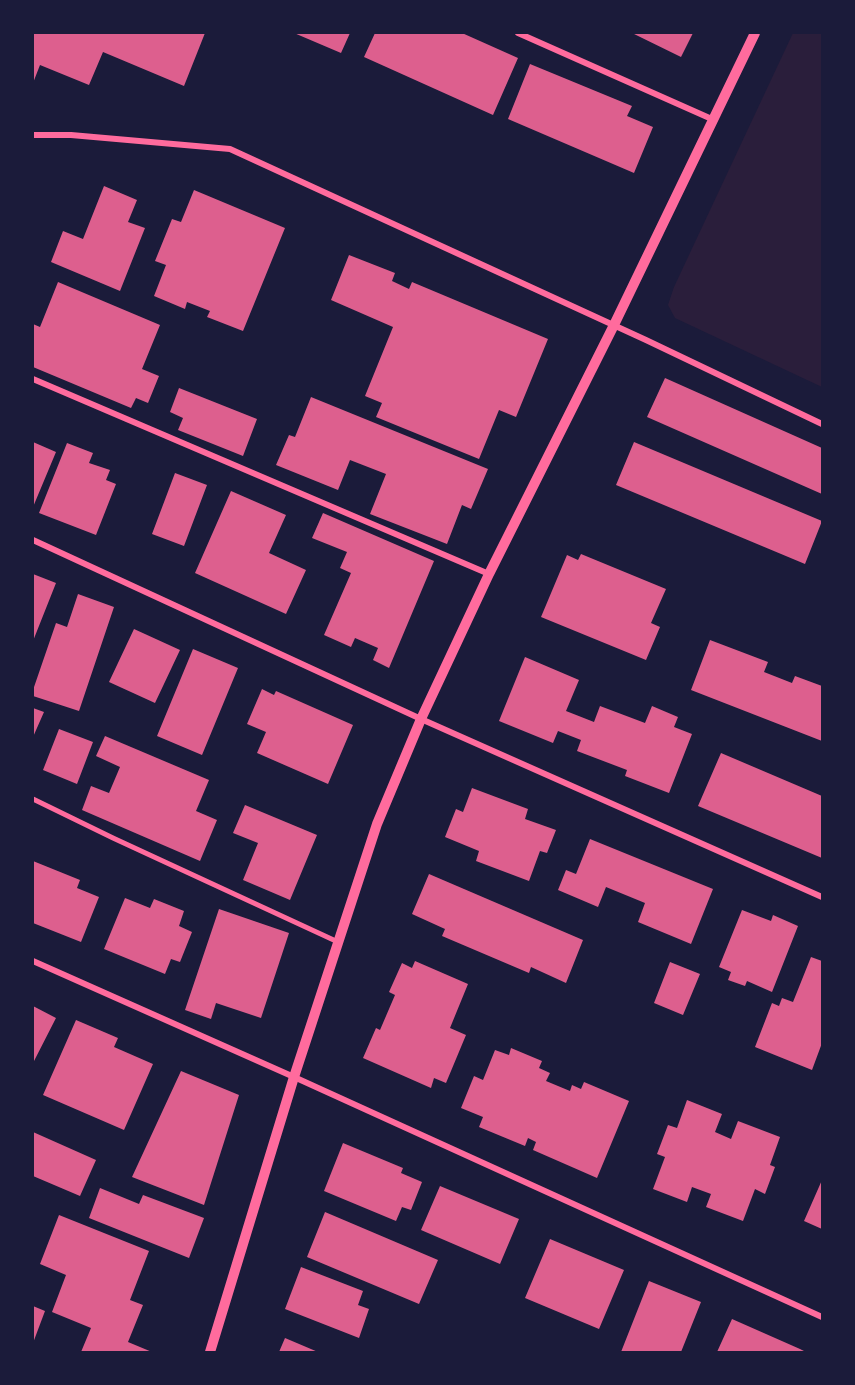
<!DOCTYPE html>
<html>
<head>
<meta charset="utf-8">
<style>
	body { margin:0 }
	#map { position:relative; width:855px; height:1385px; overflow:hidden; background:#1b1b3a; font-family:Rubik,sans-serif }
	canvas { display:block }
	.frame { position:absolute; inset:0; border:34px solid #1b1b3a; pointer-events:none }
</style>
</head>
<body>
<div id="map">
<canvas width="855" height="1385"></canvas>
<div class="frame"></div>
</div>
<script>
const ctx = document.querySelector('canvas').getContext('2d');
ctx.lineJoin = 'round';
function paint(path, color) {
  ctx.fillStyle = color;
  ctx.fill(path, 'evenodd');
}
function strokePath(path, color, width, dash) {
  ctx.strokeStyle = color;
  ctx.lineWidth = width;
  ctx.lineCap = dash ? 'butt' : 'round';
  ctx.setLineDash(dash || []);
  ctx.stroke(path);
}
const green = new Path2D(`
	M793 33H822V387L675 318 668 305 674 287Z`);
const building = new Path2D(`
	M33 33H205L184 86 103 52 89 85 40 65 33 83Z
	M294 33H350L341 53Z
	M375 33H462L518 58 493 115 364 57Z
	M632 33H693L681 57Z
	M530 64 632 106 627 116 653 127 634 173 508 119Z
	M104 186 137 200 128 222 145 228 120 291 51 262 63 231 83 239Z
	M194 190 285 228 243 331 207 317 210 311 187 302 185 309 154 296 166 265 155 261 172 219 181 222Z
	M349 255 395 273 392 281 409 289 412 282 548 339 516 417 499 410 479 459 376 417 382 403 365 396 393 327 331 300Z
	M58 282 160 325 142 369 159 376 148 403 136 398 131 408 33 367V324L40 327Z
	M665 378 822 448V494L647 417Z
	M179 388 257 419 243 456 178 430 183 418 170 412Z
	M311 397 488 469 471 509 462 505 447 544 370 514 386 474 350 460 338 490 276 465 289 435 295 437Z
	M33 442 56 452 33 507Z
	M634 442 822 521 805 564 616 485Z
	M67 443 93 453 89 463 110 470 106 480 116 484 96 535 39 513Z
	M175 473 207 485 184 546 152 534Z
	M231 491 286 515 269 553 306 570 286 614 195 573Z
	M323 513 434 561 389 668 373 660 378 648 355 638 351 647 324 635 351 573 340 568 347 552 312 538Z
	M581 554 666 589 651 623 660 627 646 660 541 617 567 555 578 560Z
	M33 574 56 583 33 641Z
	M78 594 114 607 79 711 33 696V690L56 623 67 627Z
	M134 629 180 650 155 703 109 682Z
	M710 640 768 662 764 672 792 683 795 676 822 686V741L691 690Z
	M193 649 238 668 202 755 157 736Z
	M525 657 579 680 566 711 594 722 600 706 645 723 652 706 678 717 674 727 692 734 669 793 625 776 627 770 577 751 581 740 558 731 553 743 499 721Z
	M262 689 274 695 276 691 353 725 328 784 257 753 266 732 247 724Z
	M33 708 44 712 33 737Z
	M59 729 93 742 77 784 43 770Z
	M105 736 209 780 196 811 217 820 200 861 82 810 91 786 109 793 120 767 96 756Z
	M721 753 822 796V858L698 806Z
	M472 788 528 809 525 819 556 830 547 853 540 851 529 881 476 861 479 851 445 837 456 809 463 812Z
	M245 805 317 835 290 900 243 880 258 843 233 833Z
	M590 839 713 889 691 944 638 922 645 903 606 887 598 907 558 890 566 870 576 874Z
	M33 861 80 880 77 888 99 897 81 942 33 923Z
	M429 874 583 940 566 983 531 967 529 973 442 936 445 929 412 914Z
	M125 898 150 908 154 899 184 911 179 926 192 932 180 962 171 959 165 974 104 949Z
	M219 909 289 933 261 1018 216 1003 211 1019 185 1010Z
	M742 910 771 921 773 915 798 926 772 992 747 981 745 986 728 980 731 972 719 967Z
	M811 957 822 961V1043L812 1070 755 1047 772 1003 779 1006 782 998 793 1002Z
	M415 961 468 984 450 1028 466 1035 446 1083 434 1078 431 1088 363 1058 376 1028 380 1030 395 995 389 992 402 963 412 968Z
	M670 962 700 974 683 1015 654 1003Z
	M33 1006 56 1018 33 1063Z
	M76 1020 118 1038 114 1047 153 1064 124 1130 43 1095Z
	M511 1048 542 1061 539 1068 550 1073 546 1081 570 1091 572 1085 581 1089 584 1082 629 1101 597 1178 533 1150 536 1142 528 1138 525 1146 479 1127 483 1117 461 1108 474 1076 483 1080 495 1050 509 1055Z
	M181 1071 239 1095 204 1205 132 1177Z
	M687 1100 722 1114 715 1132 731 1139 738 1121 780 1137 770 1165 775 1167 765 1194 755 1189 743 1221 706 1207 711 1194 692 1187 687 1202 653 1189 665 1157 657 1154 668 1125 677 1128Z
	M33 1132 96 1160 80 1196 33 1176Z
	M343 1143 403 1168 401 1173 422 1182 411 1210 402 1207 396 1221 324 1191Z
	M822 1180V1229L804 1221Z
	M440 1186 519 1219 500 1264 421 1230Z
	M100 1188 139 1204 143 1195 204 1218 189 1258 89 1218Z
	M325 1212 438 1260 419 1304 307 1257Z
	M59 1215 149 1251 130 1300 143 1305 128 1342 152 1352H81L91 1328 52 1312 66 1275 40 1264Z
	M550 1239 624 1270 599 1329 525 1298Z
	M301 1267 363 1291 358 1305 369 1309 359 1338 285 1309Z
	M649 1281 701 1302 681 1352H621Z
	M33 1306 45 1311 33 1343Z
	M732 1319 800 1349 806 1352H717Z
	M285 1338 318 1352H279Z`);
const pedestrian = new Path2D(`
	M33 799 113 838 338 942`);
const minor = new Path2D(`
	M518 33 714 120
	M33 135H71L230 149 646 340 822 424
	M33 379 489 574
	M33 540 421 719 822 897
	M33 961 294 1077 822 1317`);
const tertiary = new Path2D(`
	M210 1352 294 1077 377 824 421 719 489 574 614 325 755 33`);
paint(green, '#2a1e3b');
paint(building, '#dd5f8e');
strokePath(pedestrian, '#ff6b9d', 5);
strokePath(minor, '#ff6b9d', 6);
strokePath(tertiary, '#ff6b9d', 10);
</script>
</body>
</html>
